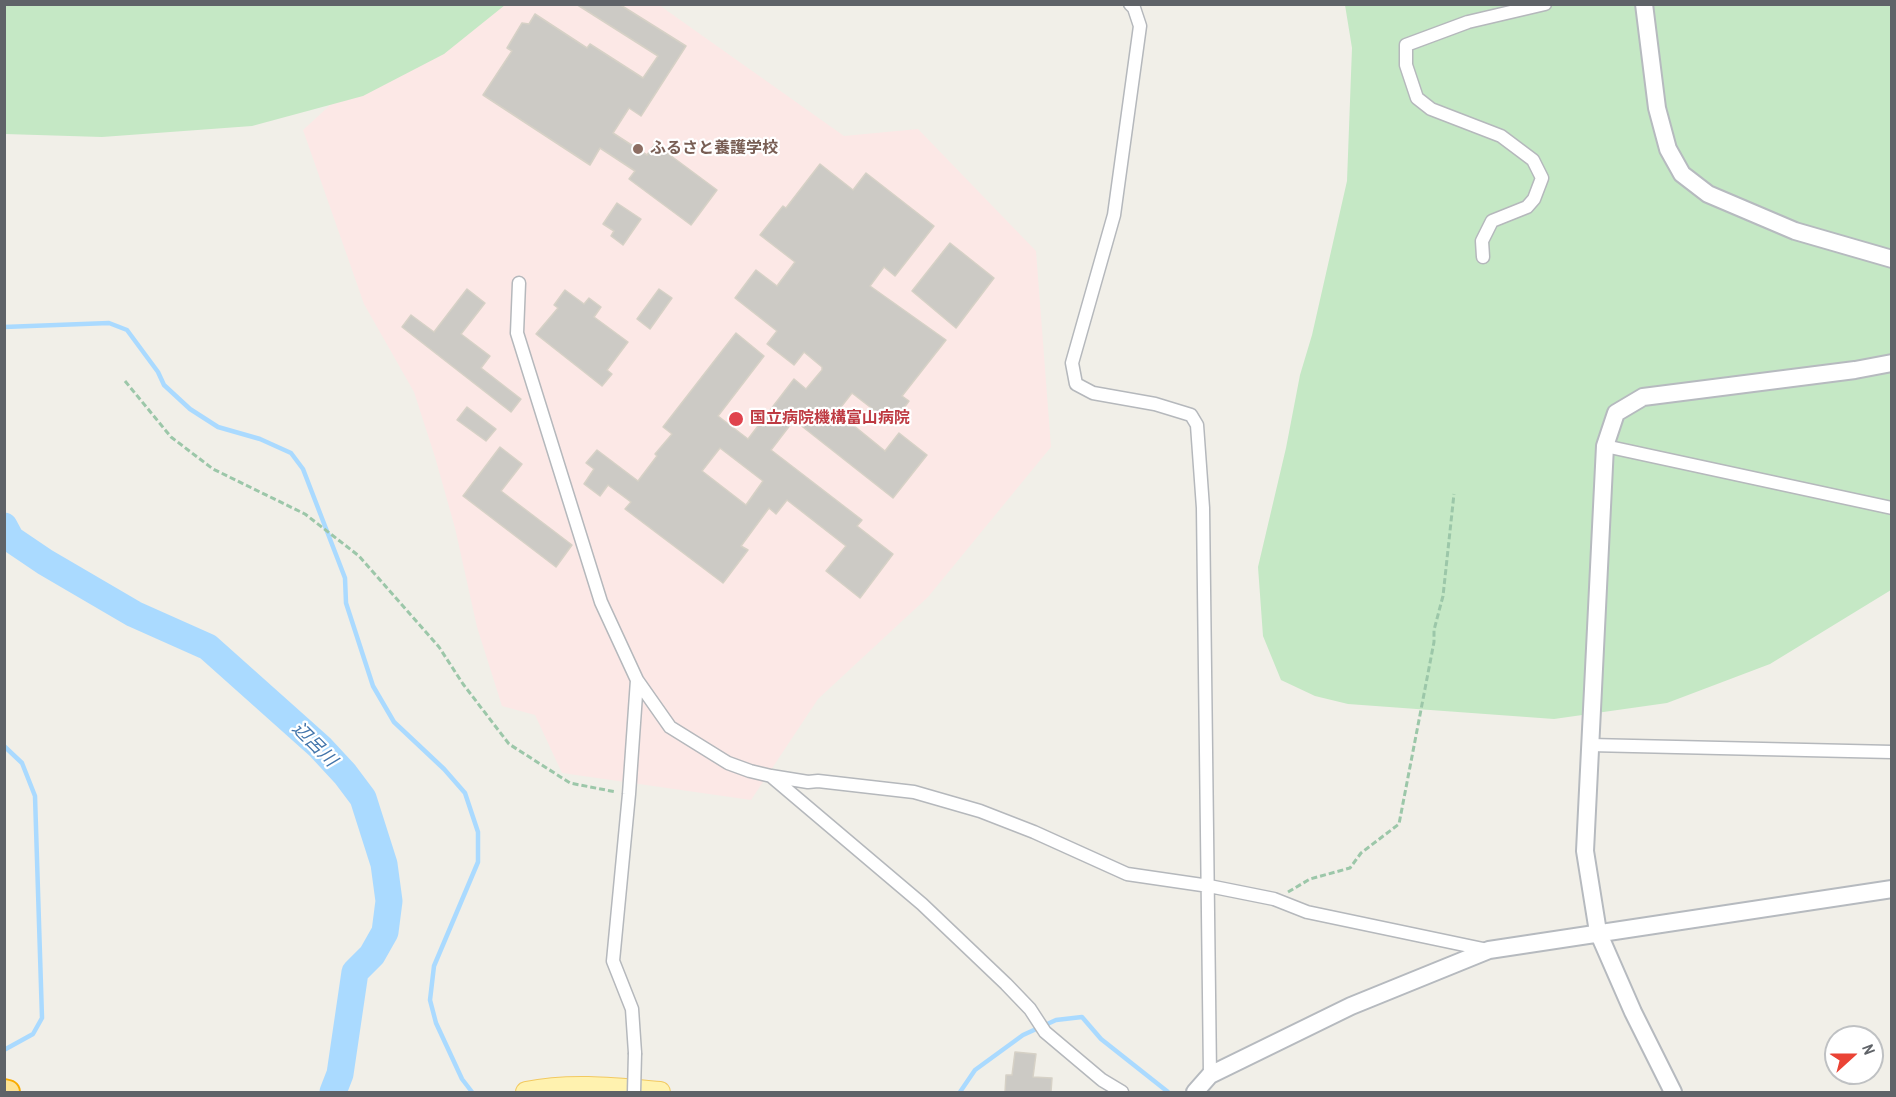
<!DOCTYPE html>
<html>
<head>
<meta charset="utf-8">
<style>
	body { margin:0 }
	#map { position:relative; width:1896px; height:1097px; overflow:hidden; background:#f1efe8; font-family:"Archivo Narrow",sans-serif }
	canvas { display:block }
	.frame { position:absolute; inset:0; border:6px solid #5f6368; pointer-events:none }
	.north { position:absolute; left:1824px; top:1025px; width:60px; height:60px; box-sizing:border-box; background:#fff; border:2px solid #bfc1c3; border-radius:50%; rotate:69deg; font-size:16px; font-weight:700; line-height:24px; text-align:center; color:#5f6368 }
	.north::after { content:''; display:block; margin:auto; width:21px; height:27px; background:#ea4335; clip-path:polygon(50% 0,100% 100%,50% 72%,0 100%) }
</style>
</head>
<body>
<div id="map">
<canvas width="1896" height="1097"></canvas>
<div class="frame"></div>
<div class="north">N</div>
</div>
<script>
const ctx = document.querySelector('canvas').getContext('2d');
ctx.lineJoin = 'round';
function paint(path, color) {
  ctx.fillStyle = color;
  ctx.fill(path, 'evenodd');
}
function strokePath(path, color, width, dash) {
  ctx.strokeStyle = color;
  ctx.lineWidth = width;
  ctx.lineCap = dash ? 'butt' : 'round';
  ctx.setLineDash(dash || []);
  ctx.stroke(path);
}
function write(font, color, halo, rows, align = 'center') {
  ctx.font = font + ' "Archivo Narrow","Noto Sans JP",sans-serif';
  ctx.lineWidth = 4.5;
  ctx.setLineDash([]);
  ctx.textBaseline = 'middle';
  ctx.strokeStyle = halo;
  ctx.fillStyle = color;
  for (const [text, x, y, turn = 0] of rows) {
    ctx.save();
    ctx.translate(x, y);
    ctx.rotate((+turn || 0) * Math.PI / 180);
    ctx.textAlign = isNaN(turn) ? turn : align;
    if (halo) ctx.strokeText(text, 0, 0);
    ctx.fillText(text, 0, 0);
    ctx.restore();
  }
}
const medical = new Path2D(`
	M439 5H659L844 136 918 129 1036 251 1051 447 928 597 818 699 751 800 562 773 535 715 502 706 477 627 455 528 435 457 414 392 364 304 303 130Z`);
const green = new Path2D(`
	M5 4H505V5L444 54 363 96 252 126 102 137 5 134Z
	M1345 5H1891V590L1770 664 1667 703 1554 719 1348 704 1315 696 1281 680 1263 636 1258 567 1286 448 1300 375 1312 335 1347 181 1352 48Z`);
const stream = new Path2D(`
	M4 327 109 323 127 330 158 372 164 385 190 409 218 427 260 439 291 453 303 469 345 578 346 603 373 686 394 722 444 769 465 793 478 832V862L434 966 430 1000 436 1023 462 1079 472 1092
	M4 746 22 763 35 796 42 1018 33 1034 4 1050
	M960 1092 975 1070 1023 1035 1056 1020 1082 1017 1101 1039 1168 1092`);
const river = new Path2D(`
	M4 526 11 539 45 562 134 614 208 647 320 747 345 774 363 798 384 864 389 901 385 932 372 955 355 972 340 1074 333 1092`);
const building = new Path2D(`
	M576 4H619L686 46 641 116 629 108 613 133 647 155 655 144 717 190 691 225 629 179 635 171 600 148 590 165 483 95 512 51 507 48 522 23 529 24 535 14 587 48 590 44 643 78 658 56Z
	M820 164 853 190 866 173 934 226 895 276 884 267 870 286 946 340 902 396 909 401 892 424 852 393 837 412 885 451 899 433 927 455 893 498 794 420 771 450 862 520 857 526 893 554 860 598 826 571 846 546 787 500 776 514 769 508 741 546 748 550 723 583 625 509 631 502 608 485 600 496 584 484 594 469 586 463 597 450 638 481 657 456 655 454 672 434 663 427 736 333 764 356 718 416 748 439 794 379 806 389 822 370V367L804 352 794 365 767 344 777 331 735 298 756 270 777 286 795 262 760 235 783 206 786 208ZM720 448 763 481 746 505 702 471Z
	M617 203 641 219 623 245 611 236 614 231 603 224Z
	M950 243 994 278 956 328 912 291Z
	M467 289 485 303 461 334 490 356 481 368 521 399 511 412 402 327 411 315 434 332Z
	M659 289 672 298 650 329 637 319Z
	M565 290 584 304 589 298 601 307 594 317 628 342 607 370 612 374 602 386 536 334 558 308 554 305Z
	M467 407 496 429 486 441 457 420Z
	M500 447 522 464 501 491 572 545 556 567 463 496Z
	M1015 1052 1036 1054 1033 1077 1052 1078 1051 1092H1005L1006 1075H1012Z`);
const path = new Path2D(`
	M125 381 171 437 213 469 305 514 359 556 439 647 463 684 509 744 570 783 616 792
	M1288 892 1310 879 1350 868 1361 853 1399 824 1434 642V630L1443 596 1454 494`);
const street = new Path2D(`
	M1130 4 1134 8 1140 26 1114 215 1072 363 1076 384 1093 393 1155 404 1191 415 1197 425 1203 508 1210 1075
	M1483 257 1482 241 1492 221 1527 207 1534 199 1542 178 1533 160 1501 136 1431 109 1417 98 1406 65V45L1468 22 1545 4
	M519 283 517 333 601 602 637 680 670 727 728 763 750 771 771 776 808 782 818 781 914 792 980 811 1034 832 1127 874 1209 886 1274 899 1307 912 1488 950
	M1605 446 1892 508
	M1590 745 1892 752
	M772 777 922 904 1006 984 1030 1009 1045 1032 1102 1080 1122 1092
	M635 1053 632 1009 613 961 629 794 637 680`);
const secondary = new Path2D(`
	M1644 4 1657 108 1668 149 1682 174 1708 194 1795 231 1892 259
	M1195 1092 1210 1075 1351 1006 1489 950 1892 889
	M1673 1092 1633 1012 1598 932 1585 851 1605 446 1616 413 1643 397 1855 370 1892 363`);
const primary = new Path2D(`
	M526 1092C571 1083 615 1088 660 1092`);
const highway = new Path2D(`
	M4 1091 8 1092`);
const streetBridge = new Path2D(`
	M634 1092 635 1053`);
const markers = [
	[638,149,6,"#8d6e63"],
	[736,419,8,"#e0444e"]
];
const educationNames = [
	["ふるさと養護学校",650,149]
];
const healthNames = [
	["国立病院機構富山病院",750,419]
];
const waterNames = [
	["辺呂川",314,745,45]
];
paint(medical, '#fce8e6');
paint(green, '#c5e8c5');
strokePath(stream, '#aadaff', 4.5);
strokePath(river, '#aadaff', 27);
paint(building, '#cccac5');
strokePath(building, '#d6d1c6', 1.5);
strokePath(street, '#b5b8bc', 15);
strokePath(secondary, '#b6babf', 20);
strokePath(primary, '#f2c960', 22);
strokePath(highway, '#f9ab00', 26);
strokePath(path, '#9cc7a9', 3, [6, 3]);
strokePath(street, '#fff', 12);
strokePath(secondary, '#fff', 16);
strokePath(primary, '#fff2af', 20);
strokePath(highway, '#fde293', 22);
strokePath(streetBridge, '#b5b8bc', 15, []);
strokePath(streetBridge, '#fff', 12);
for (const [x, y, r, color] of markers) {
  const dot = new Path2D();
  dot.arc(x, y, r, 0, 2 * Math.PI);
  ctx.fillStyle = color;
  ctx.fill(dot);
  strokePath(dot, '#fff', 2);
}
write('bold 16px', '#785e54', '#fff', educationNames, 'left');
write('bold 16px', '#be3a42', '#fff', healthNames, 'left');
write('italic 18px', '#4174aa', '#fff', waterNames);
</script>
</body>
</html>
